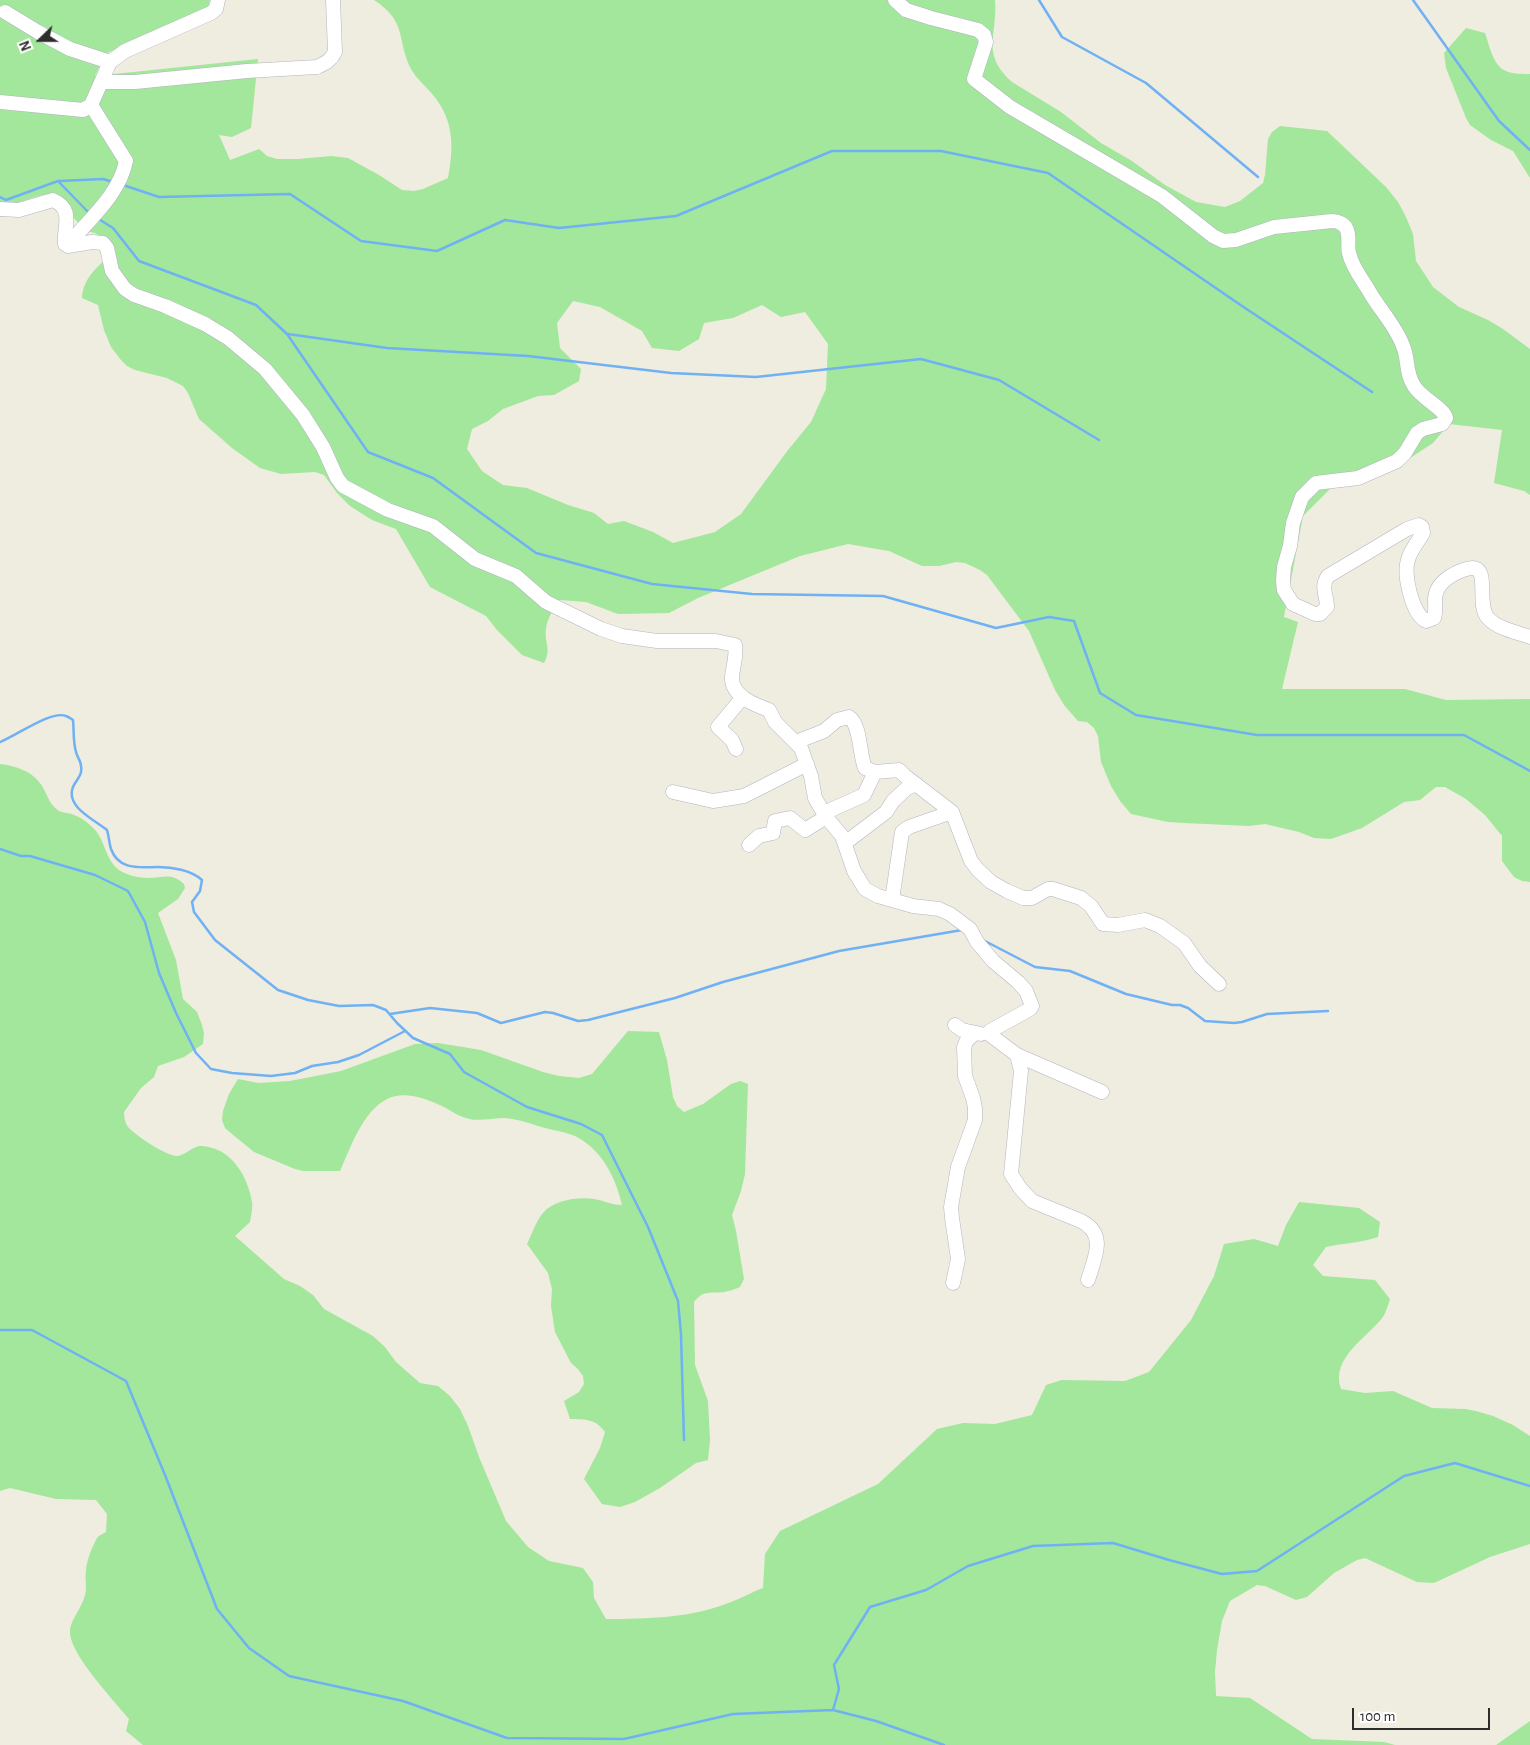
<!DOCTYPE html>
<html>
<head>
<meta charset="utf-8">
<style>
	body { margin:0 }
	#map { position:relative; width:1530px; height:1745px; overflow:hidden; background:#efece0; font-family:"Alegreya Sans",sans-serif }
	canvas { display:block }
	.north { position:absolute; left:15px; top:15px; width:50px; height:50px; -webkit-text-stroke:4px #fff; paint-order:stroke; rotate:248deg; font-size:14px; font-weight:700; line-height:20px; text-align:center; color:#2d2d2d }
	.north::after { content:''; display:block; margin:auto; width:18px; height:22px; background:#2d2d2d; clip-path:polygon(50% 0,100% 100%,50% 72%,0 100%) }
	.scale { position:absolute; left:1352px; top:1708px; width:138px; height:22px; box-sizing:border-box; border:2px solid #2d2d2d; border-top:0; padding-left:6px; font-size:15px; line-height:18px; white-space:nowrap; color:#2d2d2d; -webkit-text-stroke:4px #fff; paint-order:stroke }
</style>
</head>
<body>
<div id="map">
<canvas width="1530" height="1745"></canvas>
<div class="north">N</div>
<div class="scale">100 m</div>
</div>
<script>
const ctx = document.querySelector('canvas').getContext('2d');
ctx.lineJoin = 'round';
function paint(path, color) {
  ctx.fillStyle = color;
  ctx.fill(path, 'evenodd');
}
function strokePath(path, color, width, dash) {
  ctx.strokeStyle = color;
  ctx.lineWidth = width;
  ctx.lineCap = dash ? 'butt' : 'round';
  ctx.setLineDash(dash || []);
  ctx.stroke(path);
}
const green = new Path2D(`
	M0 0H210L208 8 105 54 95 76 258 59 251 128 232 137 219 135 230 160 259 149 267 156 277 159H298L331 156 348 158 379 175 402 190 414 191 423 189 448 178C454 147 454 120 433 95 425 85 414 77 409 65 397 36 406 21 374 0H995C998 35 980 53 1012 82L1061 112 1101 143 1132 161 1165 185 1196 202 1225 207 1240 201 1263 183 1265 175 1268 139 1272 132 1280 126 1327 131 1386 187 1398 202 1406 217 1413 234 1416 261 1433 287 1459 307 1488 320 1503 329 1530 349V495L1524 491 1494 483 1502 430 1449 424 1433 443 1401 464 1375 475 1330 489 1303 516 1284 617 1298 622 1282 689H1405L1446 700 1530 699V882L1522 881 1514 877 1502 861V836L1485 815 1466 799 1445 787H1436L1420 800 1404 802 1362 828 1331 839 1314 838 1299 832 1265 824 1249 826 1184 823 1168 822 1131 814 1120 801 1111 786 1101 762 1098 736 1094 728 1087 722 1078 721 1064 705 1055 690 1029 631 987 575 980 570 965 563 956 562 939 566H922L889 551 848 544 800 556 698 598 669 613 618 614 586 602 560 600C554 609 547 618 546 629 544 643 552 649 544 663L522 655 497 630 486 616 430 587 396 529 372 520 350 506 337 493 324 475 315 472 281 474 260 468 232 448 199 419 188 393 183 386 167 378 135 370 127 366 121 360 111 347 104 330 98 305 82 298C83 277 99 266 113 252L106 241 95 233 86 231 51 194C40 195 26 199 16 205 10 209 7 215 0 217ZM573 301 600 307 642 331 652 348 679 351 699 339 704 323 733 318 762 305 781 317 805 312 828 344 826 389 811 422 788 450 741 514 715 532 673 543 653 532 624 521 608 524 594 513 568 505 527 488 503 485 482 471 467 449 472 429 488 421 503 409 538 396 554 395 579 381 581 369 560 348 557 323Z
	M1466 28 1485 33C1489 44 1493 66 1506 71 1512 74 1523 74 1530 74V178L1513 151 1491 140 1470 125 1466 118 1446 68 1444 53Z
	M0 764C15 766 30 770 40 783 47 792 48 804 59 811 64 813 70 813 74 815 82 818 90 824 96 831 105 842 106 860 119 870 126 875 139 878 148 878 163 878 171 872 184 884L185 888 178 899 158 913 176 960 183 999 197 1012 202 1025 204 1033 203 1044 184 1057 158 1066 154 1077 141 1088 124 1112C124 1117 125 1123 128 1127 135 1135 167 1157 178 1156 186 1155 193 1145 202 1146 232 1148 248 1177 252 1202 253 1208 251 1216 250 1222L235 1236 284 1279 300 1286 313 1295 324 1309 373 1336 385 1347 396 1362 420 1383 438 1386 450 1396 460 1409 468 1426 479 1457 506 1521 528 1547 549 1561 583 1568 593 1582 594 1598 606 1619C648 1619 692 1618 731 1602 742 1598 752 1592 763 1588L765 1554 780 1531 878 1484 937 1429 963 1423 995 1424 1032 1415 1046 1385 1062 1380 1125 1381 1149 1372 1191 1320 1214 1276 1224 1244 1254 1239 1278 1246 1286 1225 1299 1202 1359 1208 1380 1222 1378 1237C1360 1243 1344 1243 1326 1247L1313 1265 1323 1276 1375 1280 1390 1299C1388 1305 1386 1312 1383 1317 1367 1338 1330 1358 1341 1389L1365 1393 1393 1391 1432 1408 1465 1409 1476 1411 1493 1416 1513 1425 1530 1436V1544L1490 1557 1434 1583 1417 1582 1365 1558 1357 1560 1334 1573 1307 1597 1296 1600 1265 1586 1257 1585 1230 1601 1222 1621 1217 1650 1215 1672 1216 1696 1250 1698 1312 1739 1384 1742 1395 1745H143L126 1731 129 1719C114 1700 68 1653 70 1630 72 1616 86 1604 86 1587 86 1582 85 1576 86 1571 86 1562 92 1547 97 1538 99 1535 103 1534 106 1532L107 1514 96 1500 56 1499 10 1488 0 1491Z
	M628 1031 659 1032 667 1060 673 1097 677 1106 684 1112 703 1104 731 1084 740 1081 748 1084 745 1174 741 1191 732 1215 736 1231 744 1279 740 1287C735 1289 730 1291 724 1292 710 1294 704 1289 694 1302L695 1365 708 1401 710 1440 708 1460 696 1463 660 1488 635 1502 620 1507 602 1504 584 1479 600 1448 605 1432C595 1418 586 1420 570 1419L564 1401 579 1392 584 1384 583 1376 578 1369 571 1363 555 1332 551 1306 552 1289 548 1273 527 1244C532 1234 536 1221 543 1213 555 1199 582 1196 599 1200 607 1202 613 1205 622 1205 616 1179 603 1151 577 1137 567 1132 556 1131 545 1128 531 1124 519 1119 504 1118 492 1118 477 1122 466 1118 458 1116 450 1110 442 1106 427 1099 404 1090 387 1099 362 1112 351 1147 340 1171H303L295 1169 254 1152 232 1134 225 1128 222 1120 223 1111 229 1094 238 1079 258 1083 290 1081 341 1071 415 1044 438 1043 481 1050 543 1072 559 1076 579 1078 592 1074Z
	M1530 1721V1745H1496Z`);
const stream = new Path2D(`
	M1039 0 1062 37 1146 83 1258 177
	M1413 0 1499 121 1530 150
	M59 181 103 179 113 182
	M123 185 159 197 290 194 361 241 437 251 505 220 559 228 676 216 832 151H941L1048 173 1242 306 1372 392
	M0 197 6 200 58 181 90 214
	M97 218 113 228 139 261 256 305 287 334 368 452 433 478 536 553 652 584 752 594 883 596 996 628 1049 617 1074 621 1100 693 1136 715 1257 735H1464L1530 771
	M288 334 387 348 528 356 671 373 756 377 921 359 999 380 1099 440
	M0 742C16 736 51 710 66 716 69 717 71 719 73 720 74 730 73 742 76 752 77 757 81 761 81 766 83 775 76 780 73 787 65 807 95 820 107 830 109 836 109 843 111 849 119 871 140 867 158 867 172 867 191 870 202 880L200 891 192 902 194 912 215 940 278 990 308 1000 339 1006 373 1005 386 1010 397 1023 413 1038 450 1054 464 1072 527 1107 581 1124 602 1135 648 1227 678 1301 681 1334 684 1440
	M0 849 21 856H30L95 875 128 891 145 922 159 973 176 1013 196 1053 211 1069 232 1073 271 1076 295 1073 312 1066 338 1062 359 1055 405 1031
	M983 940 1035 967 1070 971 1126 994 1172 1005H1180L1188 1008 1205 1021 1234 1023 1242 1022 1267 1014 1328 1011
	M390 1014 430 1008 477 1013 501 1023 545 1012 553 1013 578 1021 588 1020 675 998 723 982 839 951 962 930
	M0 1330H32L126 1381 165 1475 217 1609 249 1648 289 1676 403 1701 507 1738 624 1739 733 1714 833 1710 876 1721 944 1745
	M833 1710 839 1689 834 1665 870 1607 926 1590 968 1566 1033 1546 1113 1543 1169 1560 1222 1574 1257 1571 1404 1476 1455 1463 1530 1486`);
const minor = new Path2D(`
	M895 0 906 10 931 18 978 30 984 35 986 42 974 79 1010 107 1162 196 1213 236 1223 241 1236 240 1274 227 1332 221C1338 221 1345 224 1347 230 1350 238 1347 246 1349 253 1352 267 1362 279 1369 291 1379 309 1396 326 1403 346 1409 360 1405 372 1414 386 1422 399 1444 408 1446 418L1442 424 1423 429 1417 433 1405 453 1397 461 1358 478 1316 483 1302 497 1293 523 1290 546 1284 567 1283 581 1284 590 1293 604 1315 614H1320L1327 607C1327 595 1320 587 1328 576L1407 529 1419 525 1422 527 1423 533C1418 542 1411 549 1408 560 1403 574 1412 614 1426 621L1434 618C1436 612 1435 606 1435 599 1436 583 1450 575 1463 570 1495 558 1474 603 1488 618 1498 629 1516 632 1530 637
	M5 12 38 32 70 49 110 62
	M102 82H135L247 71 317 67C326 63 331 60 335 52L333 0
	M0 102 83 110 91 105 110 62 125 51 211 13 216 9 218 0
	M0 209 19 210 53 200C75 210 63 227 65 244L68 246 92 242 103 243 107 248 112 271 125 289 134 295 165 306 205 324 228 338 265 369 303 415 323 447 337 478 343 486 388 510 433 526 475 559 516 576 546 602 601 629 622 636 657 641H716L735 645C737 656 733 666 732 677 731 696 755 705 769 710L775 722 801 748 811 776 815 798 826 817 842 836 854 871 865 889 878 896 913 906 939 909 950 914 970 929 977 942 993 961 1018 982 1026 991 1032 1006 1030 1009 990 1031 989 1034 1017 1055 1021 1071 1011 1174 1020 1188 1032 1201 1081 1221C1107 1234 1095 1257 1088 1280
	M71 245 73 239C93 216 120 192 126 161L91 105
	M796 742 824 731 837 720 849 717C861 725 859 754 865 768L875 772 899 770 905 776 952 812 971 861 978 870 991 882 1007 891 1023 898H1032L1048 889H1053L1081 898 1091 906 1103 924 1118 925 1145 920 1160 926 1184 943 1200 966 1219 984
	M736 749 732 740 718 727 743 697
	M673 792 713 801 744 796 807 764
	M824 813 864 795 875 772
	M845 843 886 812 893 801 907 788 916 784
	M749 845 759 836 773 833 775 821 790 818 805 830 826 817
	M892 900 902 832 909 827 952 812
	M955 1025 962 1030 981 1034
	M1017 1055 1102 1092
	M953 1283 958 1259 952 1218 951 1207 958 1167 975 1120V1108L973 1098 965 1076 964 1047 967 1040 975 1033`);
paint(green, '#a2e79b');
strokePath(stream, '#70b1f4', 2.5);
strokePath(minor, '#b3b3c1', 15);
strokePath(minor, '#fff', 14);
</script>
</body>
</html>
